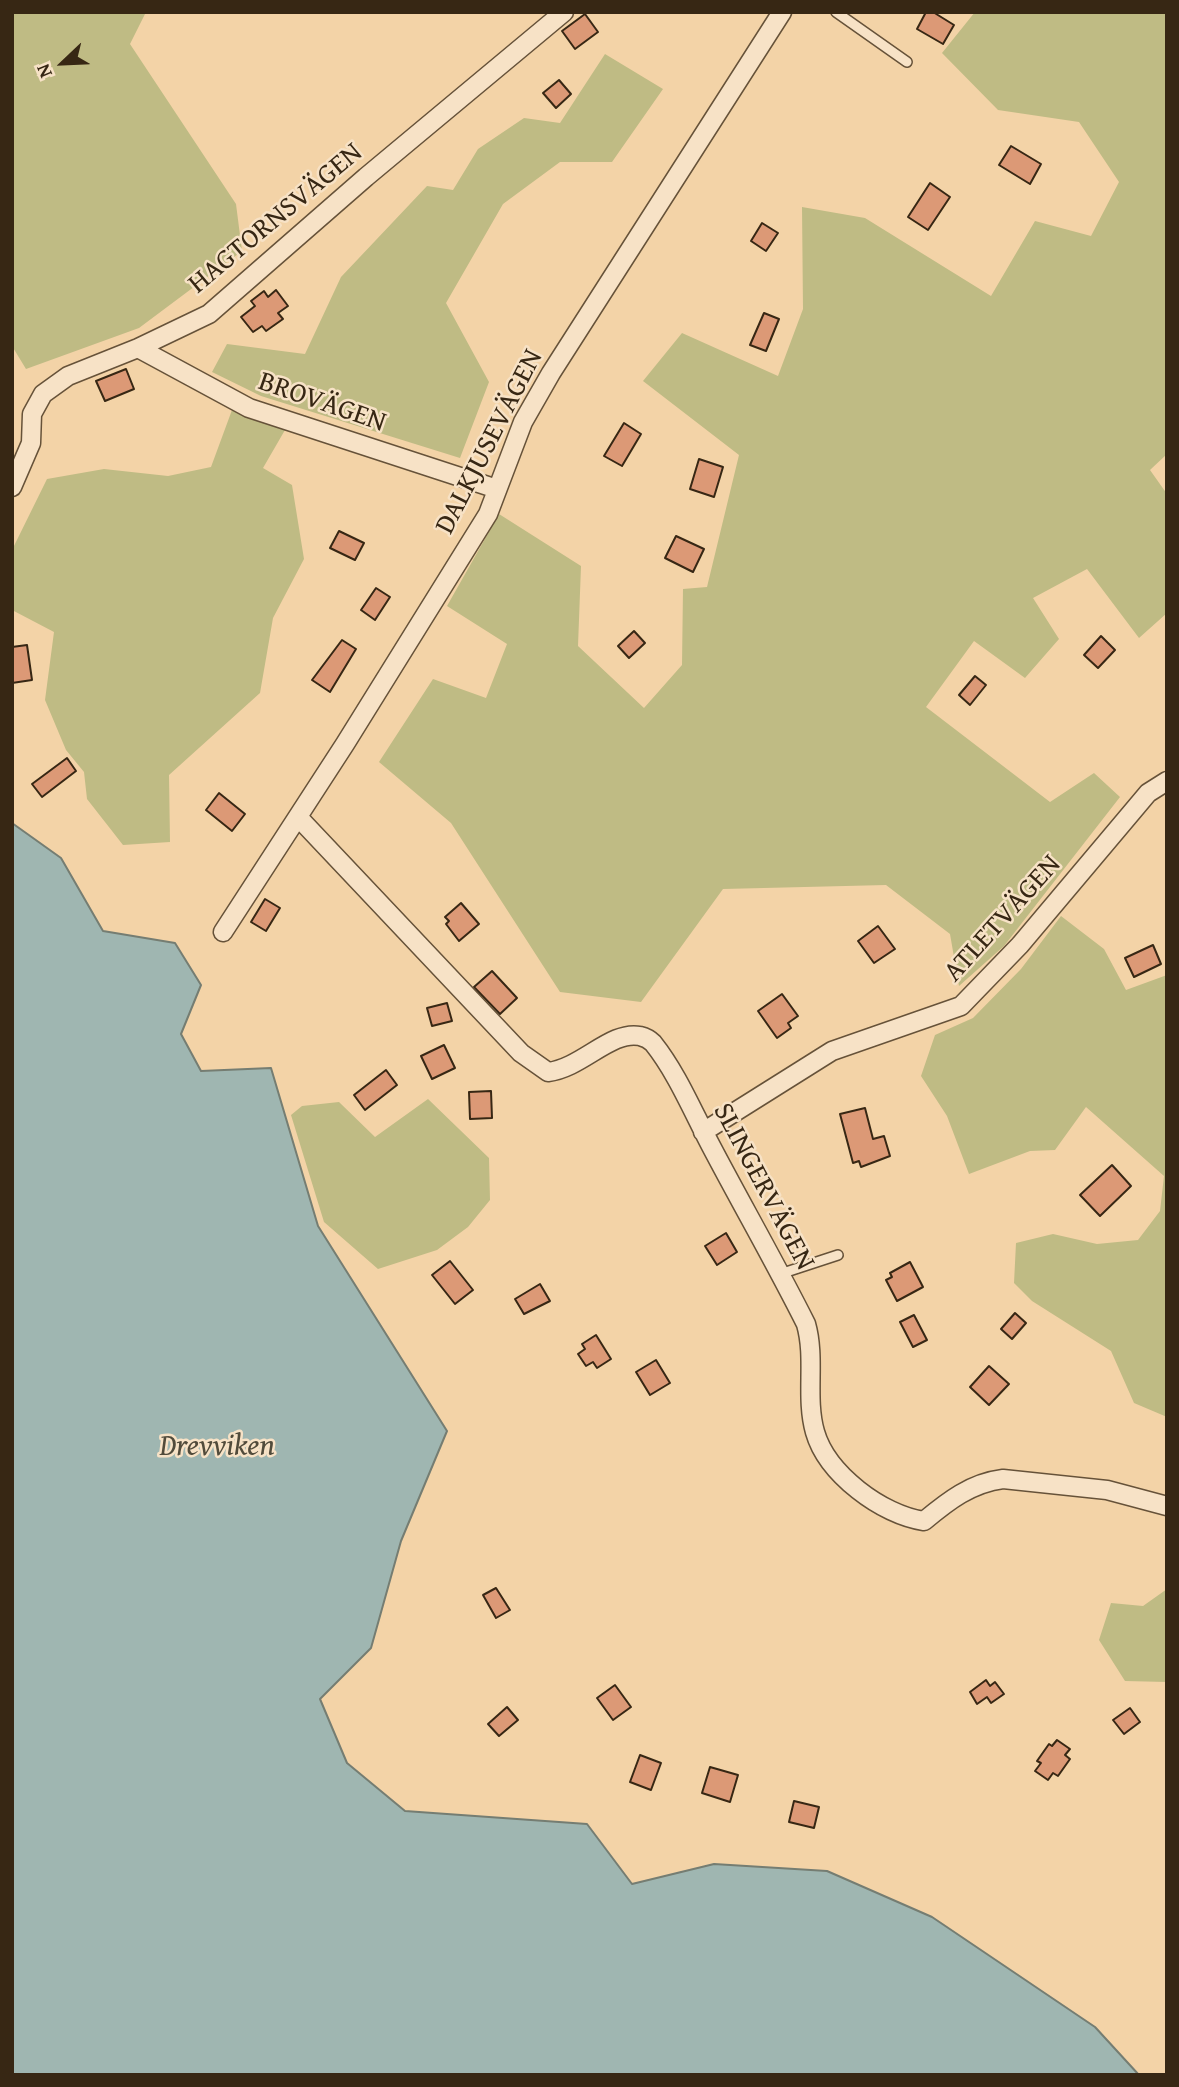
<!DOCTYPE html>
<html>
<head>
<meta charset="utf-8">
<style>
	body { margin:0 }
	#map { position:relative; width:1179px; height:2087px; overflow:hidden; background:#f3d3a7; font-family:"Gentium Book Plus",serif }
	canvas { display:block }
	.frame { position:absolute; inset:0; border:14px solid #372714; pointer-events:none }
	.north { position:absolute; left:28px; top:28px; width:70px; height:70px; -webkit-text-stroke:5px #f7e2c6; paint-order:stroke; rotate:247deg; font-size:19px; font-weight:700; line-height:28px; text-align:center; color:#372714 }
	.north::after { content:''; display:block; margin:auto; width:24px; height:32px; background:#372714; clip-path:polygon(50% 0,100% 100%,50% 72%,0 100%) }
</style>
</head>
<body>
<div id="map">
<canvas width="1179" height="2087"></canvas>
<div class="frame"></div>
<div class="north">N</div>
</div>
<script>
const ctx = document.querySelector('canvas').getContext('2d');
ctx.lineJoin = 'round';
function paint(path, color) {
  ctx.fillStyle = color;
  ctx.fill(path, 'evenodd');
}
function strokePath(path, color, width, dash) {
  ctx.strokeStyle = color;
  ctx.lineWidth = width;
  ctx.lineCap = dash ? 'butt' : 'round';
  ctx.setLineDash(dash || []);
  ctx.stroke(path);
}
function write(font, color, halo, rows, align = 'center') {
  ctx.font = font + ' "Gentium Book Plus",serif';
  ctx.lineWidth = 5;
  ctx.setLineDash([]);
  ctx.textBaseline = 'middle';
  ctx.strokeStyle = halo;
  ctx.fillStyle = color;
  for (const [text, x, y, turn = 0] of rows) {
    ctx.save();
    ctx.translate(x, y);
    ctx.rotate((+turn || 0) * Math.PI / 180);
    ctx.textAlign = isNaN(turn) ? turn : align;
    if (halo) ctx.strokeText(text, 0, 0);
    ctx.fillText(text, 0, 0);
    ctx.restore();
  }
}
const green = new Path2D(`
	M12 12H146L130 44 236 204 242 251 139 328 26 369 12 346Z
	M975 12H1167V454L1150 470 1167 494V613L1139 638 1087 569 1033 598 1059 639 1025 678 974 641 926 707 1050 802 1094 773 1120 797 1004 946 959 986 950 934 886 885 723 889 641 1002 560 992 451 823 379 762 433 679 486 698 507 644 447 606 499 514 581 566 578 646 644 708 682 665 683 589 707 587 739 455 643 381 682 333 778 376 803 309 802 207 865 218 991 296 1035 221 1091 236 1119 182 1079 122 998 110 942 53Z
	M605 54 663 89 612 162H560L503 204 446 303 489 382 460 458 261 396 212 372 227 344 305 354 341 277 427 186 453 190 478 149 524 118 560 123Z
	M232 410 285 430 263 468 292 485 304 559 273 618 260 693 169 775 170 842 123 845 87 799 84 772 66 750 45 700 54 632 12 610V550L47 479 104 469 168 476 211 467Z
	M1061 916 1104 949 1126 990 1167 975V1417L1134 1403 1111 1351 1032 1301 1014 1283 1016 1243 1053 1234 1097 1244 1138 1240 1160 1211 1164 1176 1086 1107 1055 1150 1030 1151 969 1174 947 1116 921 1076 935 1035 973 1018 1021 969Z
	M428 1099 489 1158 490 1200 468 1227 437 1250 378 1269 324 1222 291 1115 302 1106 339 1102 375 1137Z
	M1167 1589V1682L1125 1681 1099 1640 1111 1603 1143 1606Z`);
const water = new Path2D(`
	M12 823 61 858 103 931 175 943 201 985 181 1034 201 1071 271 1068 318 1226 447 1431 401 1541 371 1648 320 1699 347 1763 405 1811 587 1824 632 1884 714 1864 827 1871 932 1917 1095 2027 1139 2075H12Z`);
const building = new Path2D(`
	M926 12H933L954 25 943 44 917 29Z
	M585 14 598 32 575 49 562 31Z
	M559 80 571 94 556 108 543 93Z
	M1011 146 1041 164 1030 184 999 165Z
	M930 183 950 197 928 230 908 217Z
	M762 223 778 233 766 251 751 241Z
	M276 290 288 306 278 313 283 319 266 331 262 326 253 332 241 317 255 306 251 301 264 291 268 297Z
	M764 313 779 319 766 351 750 345Z
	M126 369 134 389 105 401 96 381Z
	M624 423 641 434 622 466 604 456Z
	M699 459 723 467 714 497 690 489Z
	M339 531 364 543 355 560 330 548Z
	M676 536 704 549 693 572 665 558Z
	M376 588 390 597 375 620 361 610Z
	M634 631 645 643 629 658 618 646Z
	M1101 636 1115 650 1098 668 1084 655Z
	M342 640 356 649 330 692 312 680Z
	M27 645 32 680 12 683V647Z
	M975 676 986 685 970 705 959 695Z
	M67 758 76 771 42 797 32 784Z
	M219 793 245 814 232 831 206 810Z
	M265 899 280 908 266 931 251 922Z
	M461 903 479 924 459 941 446 924 449 921 445 917Z
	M878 926 895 949 874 963 858 941Z
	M1153 945 1161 964 1134 977 1125 958Z
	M492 971 517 998 500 1014 474 987Z
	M782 994 798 1016 788 1023 791 1028 777 1038 758 1011Z
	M447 1003 452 1021 432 1026 427 1008Z
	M444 1045 455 1068 432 1079 421 1056Z
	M386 1070 397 1085 365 1110 354 1095Z
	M491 1091 492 1118 470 1119 469 1092Z
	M865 1108 873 1139 884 1136 890 1156 861 1167 859 1161 853 1163 840 1114Z
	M1112 1165 1131 1186 1100 1216 1080 1195Z
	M726 1233 737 1252 717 1265 705 1246Z
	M450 1261 473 1290 455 1304 432 1275Z
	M910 1262 923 1287 897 1301 886 1280 892 1277 890 1273Z
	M540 1284 550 1301 524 1314 515 1299Z
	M1015 1313 1026 1323 1012 1339 1001 1329Z
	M914 1315 927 1340 913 1347 900 1322Z
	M596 1335 611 1359 597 1368 593 1362 586 1366 578 1354 585 1349 582 1344Z
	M656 1360 670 1383 650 1395 636 1372Z
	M989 1366 1009 1384 989 1405 970 1387Z
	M496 1588 510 1610 496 1618 483 1595Z
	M986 1680 990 1686 995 1682 1004 1694 991 1703 987 1697 977 1704 970 1692Z
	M615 1685 631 1707 613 1720 597 1698Z
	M507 1707 518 1720 499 1736 488 1724Z
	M1130 1708 1140 1722 1124 1734 1113 1720Z
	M1057 1740 1070 1749 1065 1755 1070 1759 1058 1776 1053 1773 1048 1780 1035 1771 1041 1763 1037 1761 1049 1744 1052 1746Z
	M640 1755 661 1763 651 1790 630 1782Z
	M710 1767 738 1775 730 1802 702 1793Z
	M794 1801 819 1807 814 1828 789 1822Z`);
const lane = new Path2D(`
	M836 12 907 62
	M780 1274 838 1255`);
const street = new Path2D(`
	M138 348 249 408 497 489
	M12 487 31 443 32 414 43 394 68 376 138 348 209 314 366 177 564 12
	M298 817 521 1053 548 1072C582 1068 611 1030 640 1036 644 1037 650 1040 653 1043 677 1073 693 1112 711 1146 742 1205 776 1264 806 1324 816 1359 805 1397 815 1432 827 1474 882 1515 924 1521 948 1501 971 1483 1003 1479L1107 1490 1167 1506
	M223 932 345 744 488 514 523 422 551 373 782 12
	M703 1132 832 1051 961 1006 1020 945 1148 793 1167 781`);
const streetNames = [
	["HAGTORNSVÄGEN",276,219,-40],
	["BROVÄGEN",322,403,19],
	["DALKJUSEVÄGEN",490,442,-63],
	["ATLETVÄGEN",1003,919,-48],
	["SLINGERVÄGEN",763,1187,62]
];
const waterNames = [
	["Drevviken",217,1447]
];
paint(green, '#bfbb84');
paint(water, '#9fb6b1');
strokePath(water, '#757d72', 2);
paint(building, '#dc9976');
strokePath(building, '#372714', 2);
strokePath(lane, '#665239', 12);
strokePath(street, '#665239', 21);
strokePath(lane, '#f7e2c6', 9);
strokePath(street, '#f7e2c6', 18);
write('28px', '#372714', '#f7e2c6', streetNames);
write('italic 30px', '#514b3b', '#f7e2c6', waterNames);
</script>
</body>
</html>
